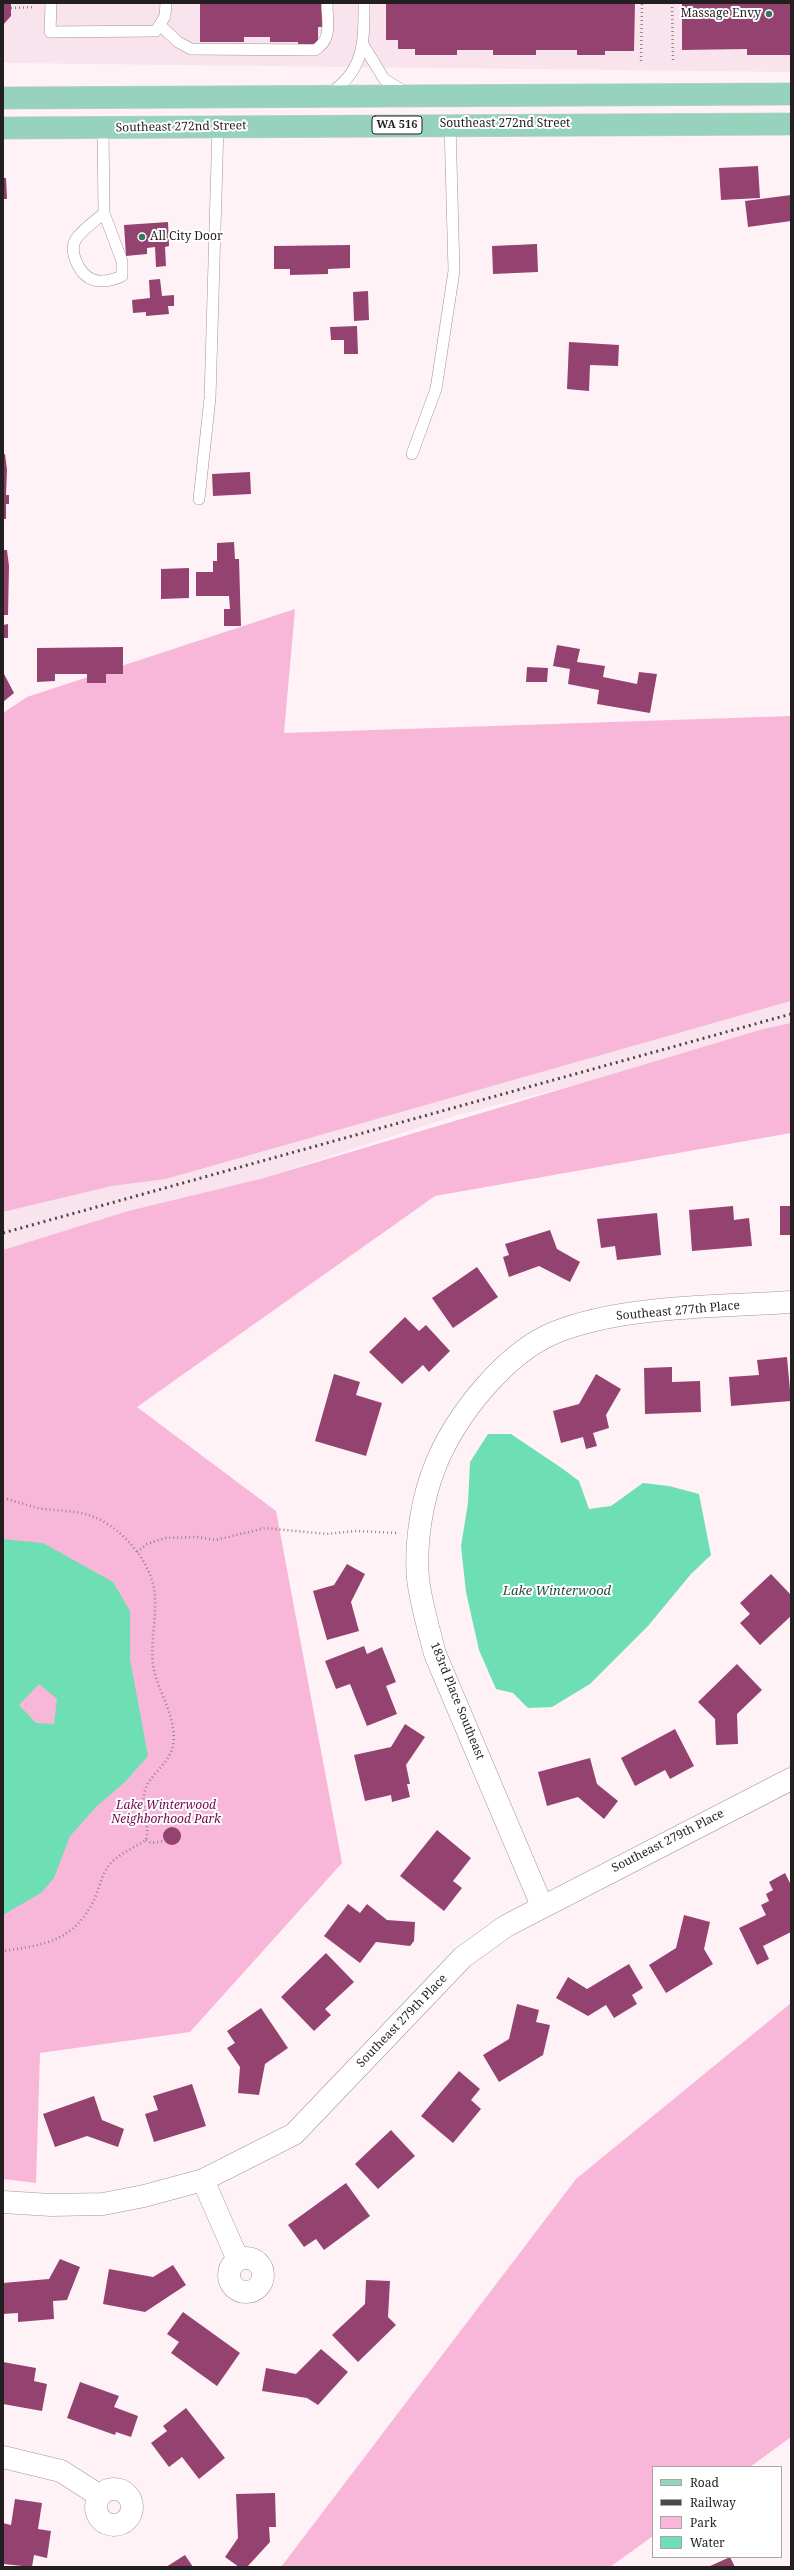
<!DOCTYPE html>
<html>
<head>
<meta charset="utf-8">
<style>
	body { margin:0 }
	#map { position:relative; width:794px; height:2570px; overflow:hidden; background:#fef2f7; font-family:"Noto Serif",serif }
	canvas { display:block }
	.frame { position:absolute; inset:0; border:4px solid #231f21; pointer-events:none }
	.legend { position:absolute; left:652px; top:2466px; width:130px; height:92px; box-sizing:border-box; background:#fff; border:1px solid #a7a5a6; margin:0; padding:5px 7px; list-style:none; font-size:12px; color:#231f21 }
	.legend li { display:flex; align-items:center; gap:8px; height:20px }
	.legend b { width:20px; border:1px solid #a7a5a6 }
</style>
</head>
<body>
<div id="map">
<canvas width="794" height="2570"></canvas>
<div class="frame"></div>
<ul class="legend">
<li><b style="height:5px;background:#97d2bc"></b>Road</li>
<li><b style="height:5px;background:#4d474a"></b>Railway</li>
<li><b style="height:11px;background:#f8b7d8"></b>Park</li>
<li><b style="height:11px;background:#6edfb5"></b>Water</li>
</ul>
</div>
<script>
const ctx = document.querySelector('canvas').getContext('2d');
ctx.lineJoin = 'round';
function paint(path, color) {
  ctx.fillStyle = color;
  ctx.fill(path, 'evenodd');
}
function strokePath(path, color, width, dash) {
  ctx.strokeStyle = color;
  ctx.lineWidth = width;
  ctx.lineCap = dash ? 'butt' : 'round';
  ctx.setLineDash(dash || []);
  ctx.stroke(path);
}
function write(font, color, halo, rows, align = 'center') {
  ctx.font = font + ' "Noto Serif",serif';
  ctx.lineWidth = 4;
  ctx.setLineDash([]);
  ctx.textBaseline = 'middle';
  ctx.strokeStyle = halo;
  ctx.fillStyle = color;
  for (const [text, x, y, turn = 0] of rows) {
    ctx.save();
    ctx.translate(x, y);
    ctx.rotate((+turn || 0) * Math.PI / 180);
    ctx.textAlign = isNaN(turn) ? turn : align;
    if (halo) ctx.strokeText(text, 0, 0);
    ctx.fillText(text, 0, 0);
    ctx.restore();
  }
}
const built = new Path2D(`
	M3 3H791V72L3 63Z
	M791 1001V1023L763 1029 578 1084 458 1115 260 1179 128 1211 3 1250V1212L112 1186 166 1179Z`);
const green = new Path2D(`
	M295 609 284 733 791 716V1001L166 1179 112 1186 3 1212V713L27 697Z
	M791 1023V1133L435 1196 137 1407 276 1511 342 1863 190 2032 40 2053 36 2183 3 2179V1250L128 1211 260 1179 763 1029Z
	M791 2003V2437L750 2467H653V2536L610 2567H281L576 2179Z`);
const water = new Path2D(`
	M488 1434H511L563 1469 579 1481 589 1509 611 1506 643 1483 669 1486 699 1494 711 1555 691 1574 648 1626 590 1684 552 1707 528 1708 513 1693 496 1689 479 1650 466 1592 461 1546 468 1503 470 1462Z
	M3 1539 43 1543 113 1582 130 1611V1659L148 1756 125 1782 97 1806 70 1836 54 1878 41 1893 3 1915ZM39 1684 57 1699 54 1724 36 1723 19 1705Z`);
const building = new Path2D(`
	M3 3H11V16L3 25Z
	M200 3H323V27H318V45H298V42H270V37H244V42H200Z
	M386 3H635L634 51H605V55H577V50H536V55H493V50H457V55H415V49H398V40H386Z
	M682 3H791V55H747V49L682 50Z
	M758 166 760 198 721 200 719 168Z
	M3 178H6L7 199H3Z
	M791 195V221L748 227 745 201Z
	M168 222 169 246 165 247 166 266 156 267 155 247 147 248V254L126 256 124 225Z
	M537 244 538 272 493 274 492 246Z
	M350 245V268L328 269V274L290 275V269H274V246Z
	M160 279 162 296 174 295V306H168L169 314 146 316V312L133 313 132 300 150 298 149 280Z
	M368 291 369 320 354 321 353 292Z
	M357 326 358 354H344V340H331L330 327Z
	M569 342 619 345 618 366 590 365 589 391 567 389Z
	M3 454H5L7 470 6 495H9V504H6V519H3Z
	M250 472 251 494 213 496 212 474Z
	M234 542 235 559H239L241 626H224V609H230L229 596H196V572H213V561H217V543Z
	M3 550H7L9 566 8 615H3Z
	M189 568V598L161 599V569Z
	M8 624V638H3V625Z
	M557 645 580 649 577 662 605 666 603 677 637 684 639 672 657 674 650 713 597 704 599 690 568 684 570 669 553 666Z
	M123 647V674H106V683H87V674H55V681L37 682V648Z
	M527 667 548 668 547 682H526Z
	M3 672 14 693 3 702Z
	M733 1206 734 1220 749 1218 752 1246 692 1251 689 1210Z
	M780 1206H791V1235H780Z
	M657 1213 661 1255 617 1260 615 1246 601 1248 597 1219Z
	M550 1230 557 1249 580 1262 570 1282 539 1266 509 1277 503 1257 509 1255 505 1244Z
	M477 1267 498 1297 453 1328 432 1298Z
	M405 1317 419 1331 426 1325 450 1351 429 1372 423 1365 402 1384 369 1352Z
	M787 1357 791 1401 731 1406 729 1377 759 1375 757 1360Z
	M672 1367V1382L700 1381 701 1412 645 1414 644 1368Z
	M334 1374 360 1382 356 1395 382 1403 366 1456 315 1441Z
	M596 1374 621 1389 606 1415 609 1428 593 1433 597 1446 586 1449 583 1437 561 1443 553 1411 579 1404Z
	M347 1564 365 1574 351 1602 359 1631 327 1640 313 1591 334 1585Z
	M771 1574 791 1595V1616L760 1645 740 1623 750 1614 740 1603Z
	M364 1646 367 1654 382 1647 396 1682 386 1686 397 1714 367 1726 350 1684 336 1689 325 1661Z
	M737 1664 762 1690 737 1714 738 1744 716 1745 715 1719 698 1702Z
	M405 1724 425 1737 406 1765 410 1784H407L410 1797 392 1802 391 1795 365 1801 354 1755 391 1747Z
	M675 1729 694 1766 670 1779 665 1770 635 1786 621 1758Z
	M590 1758 597 1784 618 1801 604 1819 578 1797 547 1806 538 1772Z
	M163 1836a9 9 0 1 1 18 0a9 9 0 1 1-18 0Z
	M437 1830 471 1858 453 1881 462 1888 444 1911 400 1876Z
	M785 1873 791 1885V1932L763 1946 769 1959 757 1965 739 1928 766 1915 761 1905 769 1901 766 1894 773 1890 769 1882Z
	M348 1904 360 1913 367 1904 387 1920 415 1922 414 1941 410 1946 376 1942 360 1963 324 1936Z
	M684 1915 710 1922 704 1949 713 1964 666 1993 649 1965 676 1948Z
	M326 1953 354 1982 325 2009 331 2015 314 2031 281 1997Z
	M629 1964 643 1988 632 1995 637 2004 614 2018 606 2005 588 2016 556 1998 568 1977 587 1989Z
	M517 2004 539 2010 536 2022 550 2025 543 2055 499 2082 483 2055 509 2039Z
	M261 2008 288 2048 265 2064 259 2095 238 2093 240 2067 227 2048 235 2043 227 2031Z
	M459 2071 480 2089 471 2100 481 2109 453 2143 421 2116Z
	M192 2084 206 2126 154 2142 145 2114 158 2110 153 2096Z
	M94 2096 102 2120 124 2129 118 2147 87 2136 55 2147 43 2114Z
	M391 2130 415 2156 378 2189 355 2164Z
	M346 2183 370 2216 324 2250 316 2239 304 2247 288 2225Z
	M60 2259 80 2267 67 2300 53 2301 54 2319 18 2322V2313L3 2314V2283L49 2279Z
	M173 2265 186 2285 145 2312 103 2304 109 2269 153 2277Z
	M366 2280 390 2281 388 2317 396 2325 358 2362 332 2335 365 2304Z
	M183 2312 240 2353 217 2386 171 2353 179 2342 167 2334Z
	M321 2349 348 2372 318 2405 307 2398 262 2391 266 2368 296 2374Z
	M3 2362 36 2368 34 2381 47 2384 42 2411 3 2404Z
	M80 2382 119 2396 114 2407 138 2416 131 2437 116 2432 115 2435 67 2418Z
	M186 2408 225 2458 199 2479 182 2457 169 2467 151 2443 167 2431 163 2426Z
	M275 2493 276 2527H269L270 2542 247 2567H239L225 2557 238 2538 236 2494Z
	M15 2499 42 2503 38 2529 51 2531 47 2558 34 2555 32 2567 3 2564V2523L11 2525Z
	M185 2555 193 2567H166Z
	M730 2557 735 2567H708Z`);
const path = new Path2D(`
	M672 3 673 61
	M11 8 35 7
	M641 61 642 3
	M3 1498C15 1501 26 1505 38 1508 55 1511 73 1510 89 1515 119 1525 149 1558 154 1589 158 1614 150 1639 153 1665 157 1692 182 1724 171 1752 164 1768 146 1778 144 1795 142 1811 150 1825 146 1840 134 1848 120 1853 110 1864 102 1873 99 1889 94 1900 74 1941 45 1945 3 1951
	M137 1552 147 1544 165 1538 196 1537 216 1540 265 1528 327 1534 355 1531 398 1533
	M146 1840 151 1843 164 1841`);
const lane = new Path2D(`
	M51 3 50 32 156 31 165 16 166 3
	M161 26 178 42 191 49 315 50C333 39 327 22 327 3
	M364 46 384 79 405 92
	M329 94C365 70 364 42 364 3
	M103 128 104 213 122 261V276C113 280 104 283 94 280 80 276 68 252 76 239 83 229 95 221 104 213
	M412 454 436 389 454 271 450 125
	M199 499 210 398 218 126`);
const street = new Path2D(`
	M542 1906 435 1654C429 1630 421 1604 418 1579 415 1542 422 1498 436 1464 456 1415 506 1352 556 1332 624 1305 718 1307 791 1302
	M203 2180 238 2260
	M3 2202 51 2205 103 2204 144 2196 203 2180 294 2134 463 1957 506 1926 791 1779
	M229 2275a17 17 0 1 1 34 0a17 17 0 1 1-34 0Z
	M3 2457 61 2471 100 2496
	M96 2507a18 18 0 1 1 36 0a18 18 0 1 1-36 0Z`);
const primary = new Path2D(`
	M3 98 791 94
	M3 128 791 124`);
const rail = new Path2D(`
	M3 1233 791 1014`);
const markers = [
	[769,14,4,"#3a755e"],
	[142,237,4,"#3a755e"]
];
const shields = [
	[397,125,50]
];
const shieldNames = [
	["WA 516",397,125]
];
const poiNames = [
	["Massage Envy",761,14],
	["All City Door",150,237,"left"]
];
const streetNames = [
	["Southeast 272nd Street",505,124],
	["Southeast 272nd Street",181,127,-1],
	["Southeast 277th Place",678,1311,-5],
	["183rd Place Southeast",457,1701,68],
	["Southeast 279th Place",668,1841,-27],
	["Southeast 279th Place",402,2021,-46]
];
const parkNames = [
	["Lake Winterwood",166,1806],
	["Neighborhood Park",166,1820]
];
const waterNames = [
	["Lake Winterwood",557,1591]
];
paint(built, '#f9e4ee');
paint(green, '#f8b7d8');
paint(water, '#6edfb5');
paint(building, '#944371');
strokePath(lane, '#a1959b', 12);
strokePath(street, '#a1959b', 23);
strokePath(primary, '#d3d2d3', 23);
strokePath(path, '#8d8589', 2.5, [1, 3]);
strokePath(lane, '#fff', 11);
strokePath(street, '#fff', 22);
strokePath(primary, '#97d2bc', 22);
strokePath(rail, '#4d474a', 3, [2, 4]);
for (const [x, y, r, color] of markers) {
  const dot = new Path2D();
  dot.arc(x, y, r, 0, 2 * Math.PI);
  ctx.fillStyle = color;
  ctx.fill(dot);
  strokePath(dot, '#fff', 1.5);
}
for (const [x, y, w] of shields) {
  const box = new Path2D();
  box.roundRect(x - w / 2, y - 9, w, 18, 3);
  ctx.fillStyle = '#fff';
  ctx.fill(box);
  strokePath(box, '#231f21', 1);
}
write('bold 11px', '#231f21', null, shieldNames);
write('12px', '#231f21', '#fff', poiNames, 'right');
write('12px', '#231f21', '#fff', streetNames);
write('italic 12px', '#74074f', '#fff', parkNames);
write('italic 13px', '#235241', '#fff', waterNames);
</script>
</body>
</html>
